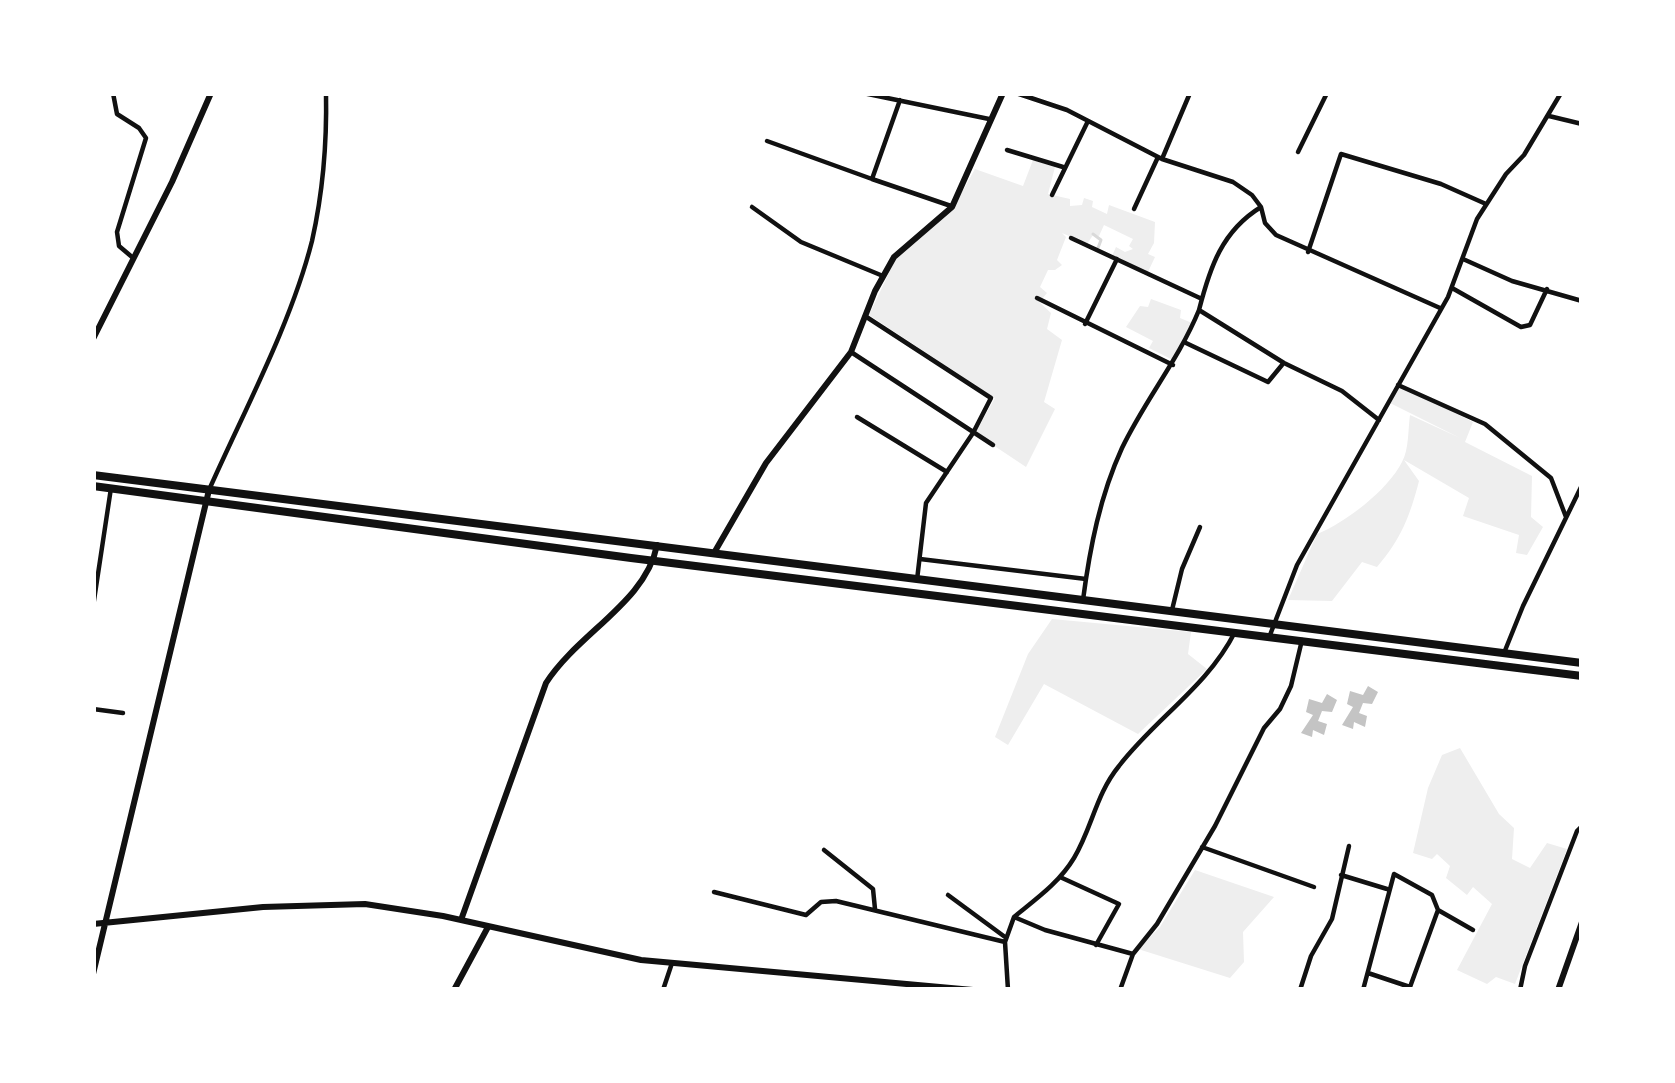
<!DOCTYPE html>
<html>
<head>
<meta charset="utf-8">
<style>
	body { margin:0 }
	#map { position:relative; width:1675px; height:1083px; overflow:hidden; background:#fff; font-family:Inter,sans-serif }
	canvas { display:block }
	.frame { position:absolute; inset:0; border:96px solid #fff; pointer-events:none }
</style>
</head>
<body>
<div id="map">
<canvas width="1675" height="1083"></canvas>
<div class="frame"></div>
</div>
<script>
const ctx = document.querySelector('canvas').getContext('2d');
ctx.lineJoin = 'round';
function paint(path, color) {
  ctx.fillStyle = color;
  ctx.fill(path, 'evenodd');
}
function strokePath(path, color, width, dash) {
  ctx.strokeStyle = color;
  ctx.lineWidth = width;
  ctx.lineCap = dash ? 'butt' : 'round';
  ctx.setLineDash(dash || []);
  ctx.stroke(path);
}
const green = new Path2D(`
	M1033 160 1055 167 1048 194 1070 199V206L1082 205 1084 198 1093 201 1092 207 1107 214 1109 205 1155 222 1154 243 1148 254 1155 257 1147 274 1112 256 1116 247 1125 252 1133 249 1129 246 1133 239 1104 225 1099 236 1093 235 1087 244 1062 233 1066 237 1057 260 1062 265 1055 270H1048L1040 287 1047 293 1042 299 1035 298 1051 313 1047 329 1062 340 1044 402 1055 409 1026 467 975 433 995 398 869 315 898 254 953 208 975 169 1023 186Z
	M1151 299 1181 310 1180 318 1192 323 1173 360 1149 348 1153 341 1126 327 1140 306 1148 307Z
	M1399 385 1473 422 1465 442 1532 476 1531 517 1543 527 1527 555 1516 553 1519 535 1463 516 1469 498 1404 460 1419 481C1410 516 1401 539 1377 567L1362 562 1332 601 1288 600 1317 534C1345 523 1388 490 1402 462 1409 450 1408 429 1410 415L1460 438 1390 403Z
	M1052 619 1191 632 1188 654 1207 669 1138 734 1044 684 1008 745 995 737 1028 654Z
	M1460 748 1499 814 1514 828 1512 859 1530 868 1547 843 1567 849 1515 984 1496 977 1487 984 1457 970 1492 904 1473 887 1467 895 1446 878 1450 866 1437 854 1432 859 1413 853 1428 788 1442 755Z
	M1195 870 1274 897 1243 932 1244 962 1230 978 1138 949 1160 927Z`);
const stream = new Path2D(`
	M1093 234 1101 240 1098 248`);
const building = new Path2D(`
	M1368 686 1378 692 1372 704 1363 703 1359 713 1367 716 1365 727 1354 722 1353 729 1342 725 1353 707 1347 704 1350 691 1363 695Z
	M1327 694 1337 700 1332 712 1322 711 1318 721 1327 724 1324 735 1313 730 1312 737 1301 733 1313 715 1306 712 1309 699 1322 703Z`);
const minor = new Path2D(`
	M101 93H113
	M113 93 117 114 139 128 146 138 117 232 119 246 132 257
	M863 93 989 119
	M1016 93 1067 110 1162 159 1233 182 1252 195 1261 207 1265 223 1276 235 1440 308
	M1549 116 1582 124
	M767 141 872 179 900 100
	M1007 150 1063 167
	M1298 152 1327 93
	M1162 159 1190 93
	M872 179 951 206
	M1052 195 1088 121
	M752 207 801 242 883 276
	M1261 207C1222 231 1210 267 1199 310L1284 363 1342 391 1379 420
	M1134 209 1158 157
	M1071 238 1202 299
	M1308 252 1341 154 1441 184 1486 204
	M1463 259 1512 281 1582 301
	M1452 288 1521 327 1530 325 1547 289
	M1037 298 1173 365
	M865 316 991 398 973 433 926 503 917 580
	M1085 324 1117 259
	M1186 343 1268 382 1282 365
	M851 352 993 445
	M1398 385 1485 424 1551 478 1566 517
	M857 417 947 472
	M209 490C244 411 291 324 312 241 323 192 327 143 326 93
	M920 559 1086 579
	M1083 600C1090 547 1100 496 1122 448 1145 400 1179 359 1199 310
	M93 607 111 488
	M1172 610 1182 569 1200 527
	M1270 635 1297 565 1448 297 1477 219 1506 174 1524 155 1561 93
	M1504 653 1523 606 1582 485
	M93 709 123 713
	M1202 847 1314 887
	M824 850 873 889 875 909
	M1341 875 1387 889
	M1060 877 1119 904 1096 945
	M714 892 806 915 821 902 836 901 1005 942
	M948 895 1005 937
	M1438 910 1473 930
	M1133 954 1045 930 1014 917C1036 899 1059 883 1074 858 1092 828 1096 794 1119 766 1156 718 1207 687 1235 632
	M663 990 672 963
	M1008 990 1005 942 1014 917
	M1120 990 1133 954 1157 924 1215 826 1264 728 1280 709 1291 686 1302 640
	M1300 990 1311 956 1332 919 1349 846
	M1363 990 1394 874 1432 895 1438 910 1410 987 1368 973
	M1520 990 1525 966 1577 831 1582 826`);
const tertiary = new Path2D(`
	M93 339 172 182 211 93
	M714 553 766 463 851 352 875 291 894 257 952 207 1003 93
	M461 920 546 683C578 633 646 602 657 545
	M93 924 263 907 365 904 443 916 641 960 973 990
	M93 974 209 490
	M454 990 488 927
	M1558 990 1582 922`);
const primary = new Path2D(`
	M93 475 1582 663
	M93 486 631 558 1582 676`);
paint(green, '#eee');
strokePath(stream, '#d9d9d9', 3);
paint(building, '#c4c4c4');
strokePath(minor, '#111', 4.5);
strokePath(tertiary, '#111', 6);
strokePath(primary, '#111', 8);
</script>
</body>
</html>
